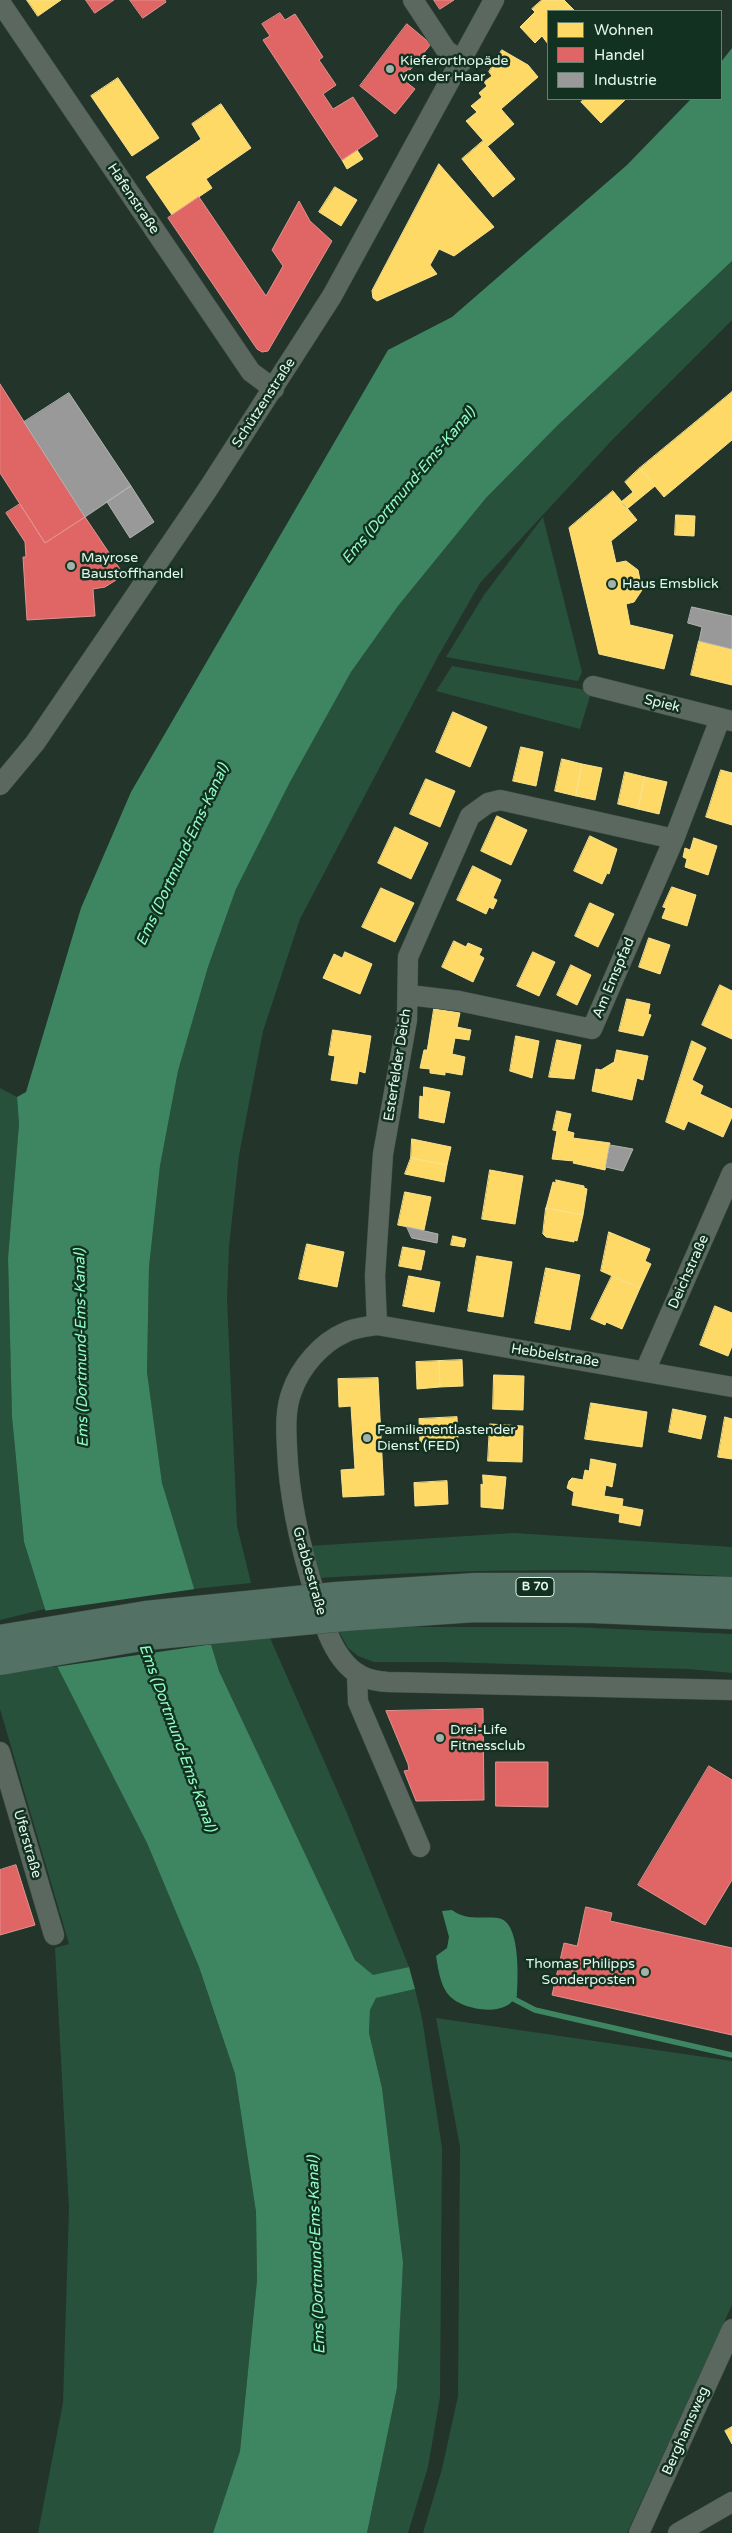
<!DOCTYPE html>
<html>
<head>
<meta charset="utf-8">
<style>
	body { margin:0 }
	#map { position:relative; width:732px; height:2533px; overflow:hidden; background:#23342b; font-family:"Varela Round",sans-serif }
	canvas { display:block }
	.legend { position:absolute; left:547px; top:10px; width:175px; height:90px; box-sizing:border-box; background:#123121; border:1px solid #668072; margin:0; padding:6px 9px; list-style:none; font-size:15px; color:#e5f7ec }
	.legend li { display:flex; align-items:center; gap:10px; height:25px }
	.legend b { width:25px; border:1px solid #668072 }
</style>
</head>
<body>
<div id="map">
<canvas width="732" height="2533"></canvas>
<ul class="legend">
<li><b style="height:14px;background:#ffd966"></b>Wohnen</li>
<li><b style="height:14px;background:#e06666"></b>Handel</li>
<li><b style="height:14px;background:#999"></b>Industrie</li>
</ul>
</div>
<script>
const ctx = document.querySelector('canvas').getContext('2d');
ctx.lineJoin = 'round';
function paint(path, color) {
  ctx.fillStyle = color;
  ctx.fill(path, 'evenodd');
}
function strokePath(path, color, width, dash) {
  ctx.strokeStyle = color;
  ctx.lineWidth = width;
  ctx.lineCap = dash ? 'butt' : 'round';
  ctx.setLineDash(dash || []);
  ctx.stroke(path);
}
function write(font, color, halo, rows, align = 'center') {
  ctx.font = font + ' "Varela Round",sans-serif';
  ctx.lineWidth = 5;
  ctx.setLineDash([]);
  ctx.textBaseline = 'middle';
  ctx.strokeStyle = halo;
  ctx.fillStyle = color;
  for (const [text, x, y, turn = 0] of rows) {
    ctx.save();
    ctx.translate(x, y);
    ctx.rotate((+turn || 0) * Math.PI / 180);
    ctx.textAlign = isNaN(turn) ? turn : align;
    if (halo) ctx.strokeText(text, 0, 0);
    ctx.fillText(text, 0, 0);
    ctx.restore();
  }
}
const green = new Path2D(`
	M732 261V320L614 438 480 583 437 658 300 919 263 1031 239 1155 229 1247 227 1299 237 1526 251 1583 193 1589 162 1483 147 1372 149 1267 160 1166 178 1071 208 967 236 889 290 782 351 672 398 606 486 498 558 425Z
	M543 517 582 672 578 681 446 657 484 595Z
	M452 666 586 690 590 696 580 729 436 691Z
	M0 1088 17 1097 19 1124 8 1258 12 1417 24 1542 45 1609 0 1620Z
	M514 1533 732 1547V1577C595 1566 455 1570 318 1578L309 1546Z
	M411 1627H570L732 1634V1673L688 1669 441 1662H374L358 1656 348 1648 338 1630Z
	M270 1638 347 1813 409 1967 373 1976 355 1960 219 1671 210 1644Z
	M57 1666 147 1843 199 1967 235 2074 256 2212 257 2280 240 2451 213 2533H38L63 2403 69 2209 55 1948 69 1944 0 1709V1674Z
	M415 1989 422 2018 442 2148 440 2397 428 2467 408 2533H367L397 2388 403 2262 382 2088 369 2033 370 2010 376 1998Z
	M436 2018 732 2061V2305L627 2533H423L442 2469 458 2396 460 2147Z`);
const water = new Path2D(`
	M732 48V261L558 425 486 498 398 606 351 672 290 782 236 889 208 967 178 1071 160 1166 149 1267 147 1372 162 1483 219 1671 355 1960 373 1975 409 1967 415 1989 376 1998 370 2010 369 2033 382 2088 403 2262 397 2388 367 2533H213L240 2451 257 2280 256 2212 235 2074 199 1967 147 1843 57 1666 45 1609 24 1542 12 1417 8 1258 19 1124 17 1097 26 1092 81 908 131 792 388 350 452 317 627 165 691 99H721V62Z
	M452 1910C466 1921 481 1916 498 1918 521 1921 518 1979 517 1996 514 1999 511 2003 508 2005 492 2015 458 2008 447 1993 440 1983 438 1968 436 1956L447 1948 449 1937 442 1911Z`);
const pier = new Path2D(`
	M195 1589 213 1644 55 1667 43 1611Z`);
const homes = new Path2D(`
	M27 0H61L38 16Z
	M542 0H564L575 11H548V44L542 36 535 43 520 27 535 12 532 9Z
	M502 50 528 65 538 77 501 109 514 124 488 146 466 121 477 112 471 106 482 97 479 93 487 86 484 82 492 76 489 72Z
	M118 78 159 138 132 156 91 96Z
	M585 99H626L601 123 581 102Z
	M221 104 251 148 206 179 212 188 172 215 146 177 201 139 192 124Z
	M483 141 515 179 493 197 462 159Z
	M357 150 363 159 347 169 342 160Z
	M439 164 494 227 454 256 439 249 430 265 437 274 377 301 373 298 372 291Z
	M335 187 357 200 341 226 319 212Z
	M732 392V440L664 497 640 468Z
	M640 468 655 486 627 509 621 502 633 492 625 482Z
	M613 491 637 520 611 541 616 563 626 561 638 570 642 590 634 602 626 604 630 625 673 635 664 669 599 654 569 528Z
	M676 515 695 516 694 536 675 535Z
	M699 641 732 649V685L691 675Z
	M453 712 487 727 470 767 436 752Z
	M521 747 543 752 536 786 513 781Z
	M562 759 582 764 576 796 555 791Z
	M582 764 602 768 595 800 576 796Z
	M721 770 732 773V825L706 817Z
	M625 772 645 777 638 809 618 804Z
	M645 777 667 782 659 814 638 809Z
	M426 779 455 791 440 827 410 814Z
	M497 816 527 830 511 865 481 851Z
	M395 827 428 843 411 879 378 863Z
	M590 836 617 849 609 874 607 873 602 884 574 871Z
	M694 838 717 846 708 875 685 867 687 859 683 857 685 848 690 850Z
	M473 866 501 880 493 898 497 900 493 909 489 907 486 914 457 900Z
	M672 887 696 895 687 926 662 918 666 908 663 907Z
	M381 888 414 903 395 942 362 927Z
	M590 903 614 914 598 947 575 936Z
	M649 938 670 945 660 974 639 967Z
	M454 941 466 947 468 943 482 949 479 955 484 958 473 982 442 967Z
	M345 952 372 964 360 994 323 978 334 954 342 958Z
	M533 952 555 962 539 996 517 986Z
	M571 965 591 975 577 1005 557 995Z
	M720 985 732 991V1039L702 1025Z
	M627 999 650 1004 648 1014 651 1015 643 1036 619 1031Z
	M434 1009 460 1013 457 1027 471 1030 469 1040 455 1038 452 1054 465 1057 462 1075 445 1072V1075L430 1073V1069L420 1068 424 1050H427Z
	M333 1030 371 1036 365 1073 359 1071 357 1084 331 1080 335 1056 329 1055Z
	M516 1036 539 1041 532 1078 510 1071Z
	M557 1040 581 1045 574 1079 549 1077Z
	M692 1041 706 1048 692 1080 703 1086 700 1094 732 1109V1117L723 1137 688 1121 684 1130 666 1122Z
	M617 1050 648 1056 643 1080 637 1078 632 1100 592 1091 596 1069 601 1070 614 1062Z
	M424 1087 450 1092 444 1123 419 1118 420 1096 423 1097Z
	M557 1111 571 1114 567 1131 574 1133 573 1138 610 1143 605 1170 573 1163 574 1161 552 1159 557 1131 553 1130Z
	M412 1139 451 1147 447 1165 411 1158Z
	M411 1158 447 1165 444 1182 405 1174Z
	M490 1170 523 1176 515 1224 482 1219Z
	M556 1180 584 1186V1188L587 1189 583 1215 546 1208 553 1182 556 1183Z
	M405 1192 431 1197 424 1230 398 1225Z
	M546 1208 583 1215 577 1241 574 1240V1242L546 1237 543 1234Z
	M609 1232 650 1249 645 1261 651 1264 640 1288 601 1271Z
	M453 1236 466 1239 464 1247 451 1245Z
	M307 1244 344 1252 337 1287 299 1279Z
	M403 1247 425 1251 421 1270 399 1266Z
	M477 1256 512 1262 503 1317 468 1311Z
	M546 1268 580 1275 570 1330 535 1323Z
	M409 1276 440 1282 434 1312 403 1306Z
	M612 1276 640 1288 622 1329 606 1322 605 1325 591 1319Z
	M715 1306 732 1313V1346L728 1356 700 1345Z
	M462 1360 463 1386 440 1387 439 1361Z
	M439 1361 440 1387 417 1389 416 1362Z
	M494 1375 524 1376 523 1410 493 1409Z
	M378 1378 384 1495 343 1497 341 1470 355 1469 351 1406 339 1407 338 1379Z
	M591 1403 647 1412 642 1447 585 1439Z
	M673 1409 706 1416 701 1439 669 1432Z
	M457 1417 458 1441 420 1443 419 1419Z
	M725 1417 732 1419V1459L718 1457Z
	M490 1424 523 1426 522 1462 488 1461Z
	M591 1459 616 1464 612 1487 606 1485 604 1496 623 1499 622 1506 643 1510 640 1526 619 1522 620 1514 572 1505 574 1492 567 1488 569 1481 572 1478 583 1480 585 1470 589 1471Z
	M483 1475 506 1477 503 1509 481 1507V1484L483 1485Z
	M447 1481 448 1504 415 1506 414 1483Z
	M732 2427V2444L725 2431Z`);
const shops = new Path2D(`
	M86 0H114L95 13Z
	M130 0H165L166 2 143 18Z
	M434 0H454L440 9Z
	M280 13 285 20 295 14 323 57 319 60 336 85 323 94 333 109 353 97 378 136 342 160 263 40 270 36 262 24Z
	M407 24 431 44 410 70 408 69 401 78 415 89 395 114 360 86Z
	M199 197 266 296 283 266 272 250 299 201 310 221 332 241 268 351 262 352 257 349 168 218Z
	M0 384 85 517 45 543 0 473Z
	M20 504 45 543 85 517 124 575 105 587 93 589 95 616 27 620 23 557H26L25 542 6 513Z
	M483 1709 484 1800 416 1801 404 1771 409 1770 408 1764 386 1711Z
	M496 1762H548V1807L496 1806Z
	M709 1766 732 1780V1880L705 1925 638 1885Z
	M16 1865 35 1925 0 1935V1870Z
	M586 1907 612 1913 610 1921 732 1948V2035L552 1995 564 1943 577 1946Z`);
const industry = new Path2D(`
	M69 393 131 486 85 517 24 422Z
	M131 486 154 522 130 538 107 502Z
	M692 607 732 616V649L699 641 702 627 688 623Z
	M610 1145 633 1149 623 1171 606 1167Z
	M407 1227 438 1234 437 1243 412 1238Z`);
const stream = new Path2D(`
	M508 1996 535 2010 732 2055`);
const minor = new Path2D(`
	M413 0 446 50 462 62
	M0 2 251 372 274 389
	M593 686 732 721
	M0 785 35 743 208 489 332 296 494 0
	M409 995 459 1001 592 1029 674 839 720 719
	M377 1325 375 1276 383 1154 407 1020 408 957 470 816 488 803 500 800 674 839
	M645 1371 732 1173
	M732 1387 377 1325C366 1327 353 1328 344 1333 321 1343 300 1368 292 1391 285 1409 286 1429 287 1448 289 1500 300 1547 316 1597 323 1619 328 1641 342 1659 354 1675 368 1681 388 1682L732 1690
	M357 1674 358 1702 420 1847
	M0 1752 54 1935
	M639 2533 732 2329
	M678 2533 732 2502`);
const highway = new Path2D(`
	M337 1596 476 1587H592L732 1591
	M344 1617 475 1608 594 1609 732 1615`);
const highwayBridge = new Path2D(`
	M0 1639 146 1615 337 1596
	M0 1661 147 1636 344 1617`);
const markers = [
	[390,69,5,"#a1b3a8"],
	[71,566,5,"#a1b3a8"],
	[612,584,5,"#a1b3a8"],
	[367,1438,5,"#a1b3a8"],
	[440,1738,5,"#a1b3a8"],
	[645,1972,5,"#a1b3a8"]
];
const shields = [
	[535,1587,38]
];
const shieldNames = [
	["B 70",535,1587]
];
const poiNames = [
	["Kieferorthopäde",400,61],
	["von der Haar",400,77],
	["Mayrose",81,558],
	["Baustoffhandel",81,574],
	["Haus Emsblick",622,584],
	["Familienentlastender",377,1430],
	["Dienst (FED)",377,1446],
	["Drei-Life",450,1730],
	["Fitnessclub",450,1746],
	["Thomas Philipps",635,1964,"right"],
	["Sonderposten",635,1980,"right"]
];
const streetNames = [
	["Hafenstraße",133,199,56],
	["Schützenstraße",264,403,-57],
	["Spiek",662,704,14],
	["Am Emspfad",614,978,-67],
	["Esterfelder Deich",398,1065,-81],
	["Deichstraße",689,1272,-66],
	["Hebbelstraße",555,1356,9],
	["Grabbestraße",309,1571,74],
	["Uferstraße",27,1844,74],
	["Berghamsweg",686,2431,-66]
];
const waterNames = [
	["Ems (Dortmund-Ems-Kanal)",409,486,-50],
	["Ems (Dortmund-Ems-Kanal)",183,855,-65],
	["Ems (Dortmund-Ems-Kanal)",82,1348,-91],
	["Ems (Dortmund-Ems-Kanal)",177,1738,70],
	["Ems (Dortmund-Ems-Kanal)",317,2255,-92]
];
paint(green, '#28513b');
paint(water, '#3e8662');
paint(pier, '#23342b');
paint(homes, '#ffd966');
strokePath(homes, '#f7e28e', 1);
paint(shops, '#e06666');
strokePath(shops, '#e2928e', 1);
paint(industry, '#999');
strokePath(industry, '#b0b5b2', 1);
strokePath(stream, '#3e8662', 5.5);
strokePath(minor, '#404f47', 21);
strokePath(highway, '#404f47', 29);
strokePath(minor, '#5a6860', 20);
strokePath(highway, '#537265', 28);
strokePath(highwayBridge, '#404f47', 29, []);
strokePath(highwayBridge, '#537265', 28);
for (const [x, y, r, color] of markers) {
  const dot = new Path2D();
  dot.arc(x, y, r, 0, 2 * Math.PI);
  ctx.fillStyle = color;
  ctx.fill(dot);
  strokePath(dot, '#123121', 2);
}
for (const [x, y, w] of shields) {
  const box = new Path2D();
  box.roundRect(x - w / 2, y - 9.5, w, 19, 4);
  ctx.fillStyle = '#123121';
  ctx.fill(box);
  strokePath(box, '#e5f7ec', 1);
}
write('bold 12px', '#e5f7ec', null, shieldNames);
write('14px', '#e5f7ec', '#123121', poiNames, 'left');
write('14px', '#e5f7ec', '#123121', streetNames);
write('italic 15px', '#92fdc4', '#123121', waterNames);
</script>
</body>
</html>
